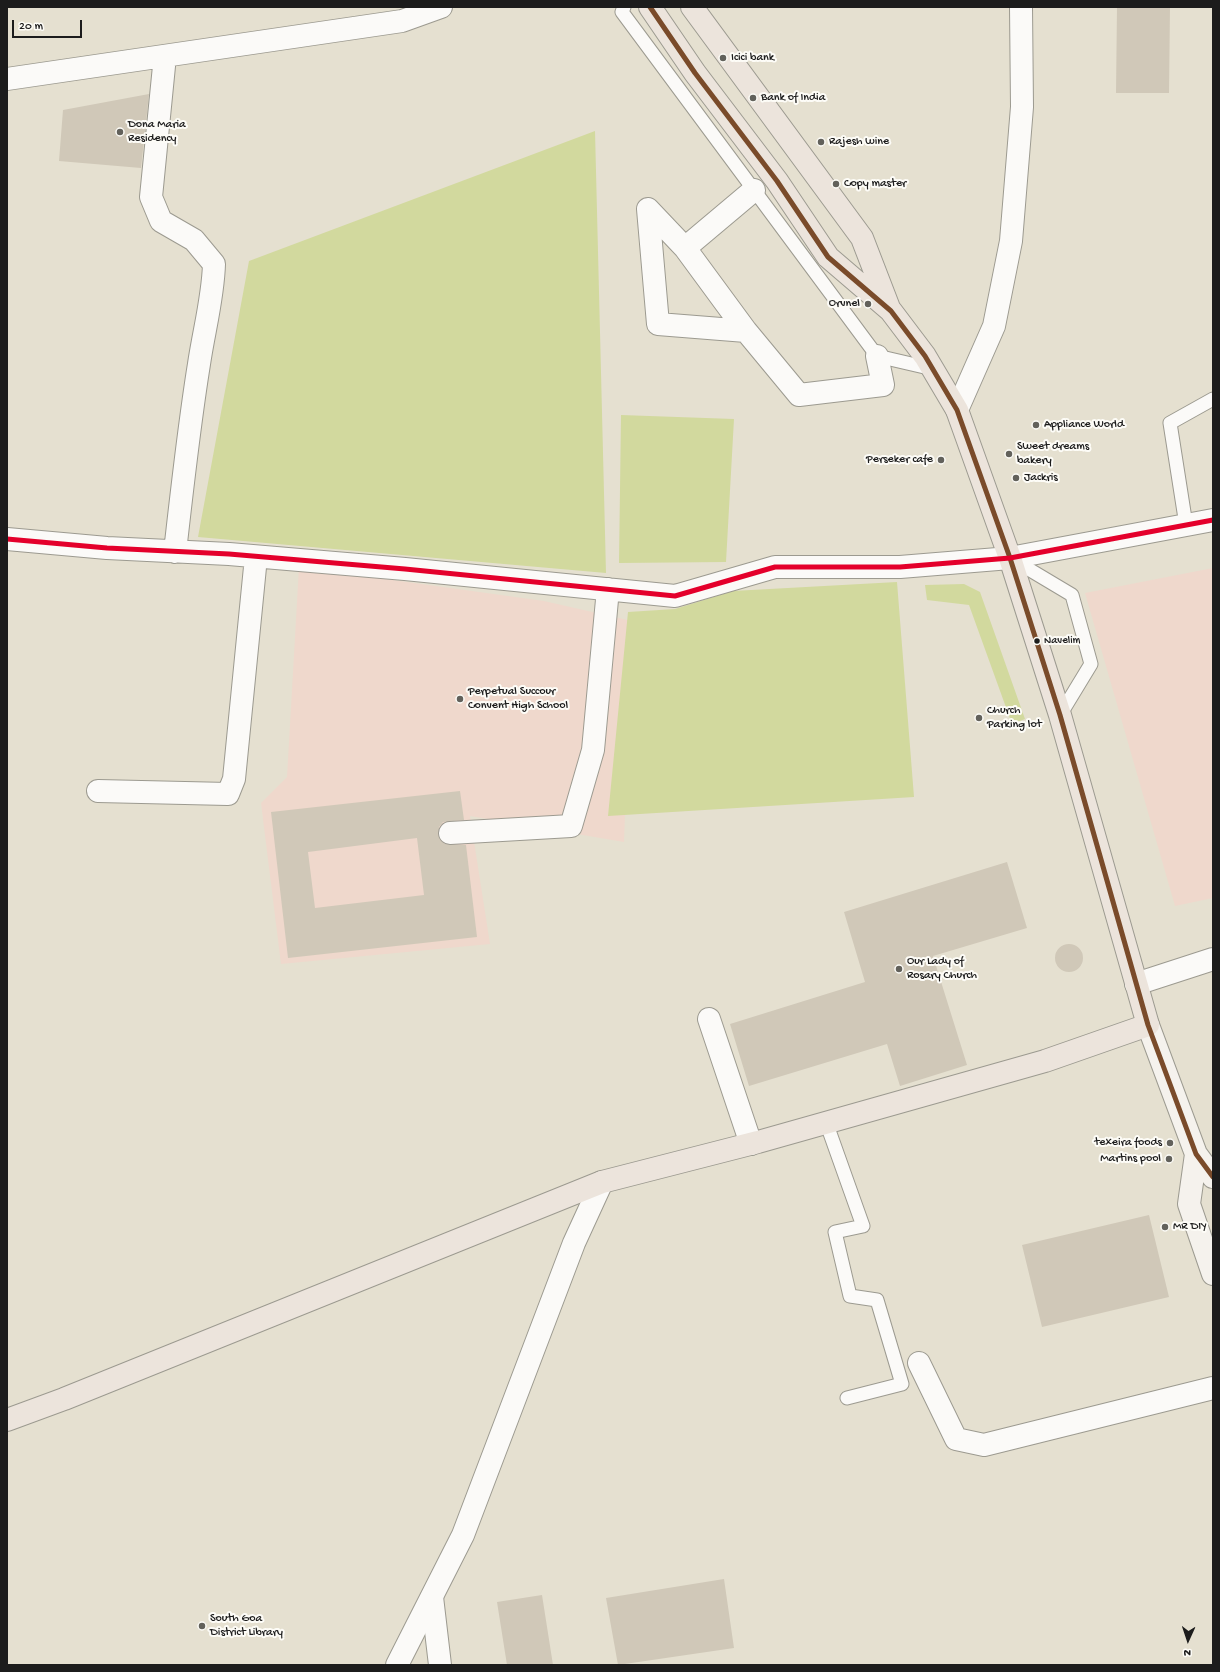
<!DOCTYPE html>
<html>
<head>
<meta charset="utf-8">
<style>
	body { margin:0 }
	#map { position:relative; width:1220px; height:1672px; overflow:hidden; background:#e5e0d0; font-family:"Gochi Hand",sans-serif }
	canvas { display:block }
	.frame { position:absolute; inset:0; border:8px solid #1c1c1c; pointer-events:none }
	.north { position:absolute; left:1168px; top:1620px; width:40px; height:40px; -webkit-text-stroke:3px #fdfcf7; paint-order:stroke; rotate:183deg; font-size:11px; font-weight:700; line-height:16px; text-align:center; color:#1c1c1c }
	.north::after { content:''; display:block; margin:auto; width:14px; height:18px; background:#1c1c1c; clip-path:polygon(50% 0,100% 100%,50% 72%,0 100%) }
	.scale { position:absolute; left:12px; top:20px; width:70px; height:18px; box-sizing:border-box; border:2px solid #1c1c1c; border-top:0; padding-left:5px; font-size:12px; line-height:14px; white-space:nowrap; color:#1c1c1c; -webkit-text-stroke:3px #fdfcf7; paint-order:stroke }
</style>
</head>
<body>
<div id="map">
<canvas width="1220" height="1672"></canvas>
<div class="frame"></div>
<div class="north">N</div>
<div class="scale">20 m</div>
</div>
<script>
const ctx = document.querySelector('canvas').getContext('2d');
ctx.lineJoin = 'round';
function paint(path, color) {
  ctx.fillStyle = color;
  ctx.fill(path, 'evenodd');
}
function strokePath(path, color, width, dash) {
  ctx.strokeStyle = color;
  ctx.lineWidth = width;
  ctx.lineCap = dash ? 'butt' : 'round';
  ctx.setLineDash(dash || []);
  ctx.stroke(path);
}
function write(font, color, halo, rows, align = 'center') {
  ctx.font = font + ' "Gochi Hand",sans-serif';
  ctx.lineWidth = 4;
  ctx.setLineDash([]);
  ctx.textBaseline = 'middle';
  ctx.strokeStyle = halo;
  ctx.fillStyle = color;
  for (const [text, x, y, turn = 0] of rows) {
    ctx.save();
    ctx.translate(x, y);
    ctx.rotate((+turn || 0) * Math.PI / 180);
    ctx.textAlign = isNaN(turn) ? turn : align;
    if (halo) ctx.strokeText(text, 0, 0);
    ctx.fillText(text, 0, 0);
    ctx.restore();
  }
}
const built = new Path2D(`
	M299 567 544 601 632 621 624 842 470 816 490 944 281 964 261 803 287 777Z
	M1213 568V898L1175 906 1085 593Z`);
const green = new Path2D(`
	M595 131 606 573 198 537 249 261Z
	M621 415 734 419 726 562 619 563Z
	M897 582 914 797 608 816 628 612 675 609 733 591Z
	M964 584 980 592 1025 719 1012 724 969 605 927 600 925 585Z`);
const building = new Path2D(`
	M1117 7H1170L1169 93H1116Z
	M149 94 141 168 59 161 63 110Z
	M460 791 464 820 443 822 439 827 438 834 440 840 445 844 466 845 477 937 288 958 271 812ZM417 838 424 895 315 908 308 852Z
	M1007 862 1027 928 933 956 967 1065 900 1086 887 1044 749 1086 730 1024 865 982 844 912Z
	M1055 958a14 14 0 1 1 28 0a14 14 0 1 1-28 0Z
	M1149 1215 1169 1297 1042 1327 1022 1245Z
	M724 1579 734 1648 618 1665 606 1598Z
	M542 1595 553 1665H507L497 1602Z`);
const service = new Path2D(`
	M624 7 622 12 877 356 933 369
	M1186 525 1170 423 1213 399
	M1010 558 1072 595 1091 664 1060 715
	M826 1122 863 1226 835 1232 850 1296 877 1300 902 1384 847 1398`);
const minor = new Path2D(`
	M165 56 151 197 161 221 194 240 214 264C213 298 204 330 199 364 189 426 182 489 175 552
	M7 79 402 21 441 7
	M685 248 648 209 658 324 746 331 685 248 754 190
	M746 331 799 395 883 385 877 356
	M957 410 994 326 1011 241 1022 107 1021 7
	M7 539 107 548 229 554 405 569 675 596 775 567H900L1010 558
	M98 791 228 794 234 779 256 557
	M450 833 571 826 593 750 608 589
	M1136 984 1213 959
	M709 1019 751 1144
	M919 1363 956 1439 984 1445 1213 1388
	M432 1597 440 1665`);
const tertiary = new Path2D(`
	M1010 558 1213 520
	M397 1665 463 1535 574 1243 602 1182`);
const secondary = new Path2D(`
	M1148 1025 1196 1154 1213 1177
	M1196 1154 1189 1204 1213 1274`);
const primary = new Path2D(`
	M692 7 862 238 889 308
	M7 1420 64 1399 602 1182 758 1142 1045 1061 1148 1025 1060 715 1010 558 957 410 925 356 891 311 828 257 777 181 695 73 650 7`);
const bus1 = new Path2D(`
	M650 7 695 73 777 181 828 257 891 311 925 356 957 410 1010 558 1060 715 1148 1025 1196 1154 1213 1177`);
const bus2 = new Path2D(`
	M7 539 107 548 229 554 405 569 675 596 775 567H900L1010 558 1213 520`);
const markers = [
	[723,58,4,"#62615b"],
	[753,98,4,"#62615b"],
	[120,132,4,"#62615b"],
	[821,142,4,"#62615b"],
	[836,184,4,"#62615b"],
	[868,304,4,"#62615b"],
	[1036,425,4,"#62615b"],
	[1009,454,4,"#62615b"],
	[941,460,4,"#62615b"],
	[1016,478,4,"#62615b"],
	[1037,641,3.5,"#1c1c1c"],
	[460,699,4,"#62615b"],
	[979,718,4,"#62615b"],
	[899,969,4,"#62615b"],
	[1170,1143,4,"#62615b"],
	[1169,1159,4,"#62615b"],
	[1165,1227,4,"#62615b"],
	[202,1626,4,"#62615b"]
];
const busNames = [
	["Navelim",1044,641]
];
const poiNames = [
	["Icici bank",731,58],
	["Bank of India",761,98],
	["Dona Maria",128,125],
	["Residency",128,139],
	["Rajesh wine",829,142],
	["Copy master",844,184],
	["Orvnel",860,304,"right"],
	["Appliance World",1044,425],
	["Sweet dreams",1017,447],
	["bakery",1017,461],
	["Perseker cafe",933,460,"right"],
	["Jackris",1024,478],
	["Perpetual Succour",468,692],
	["Convent High School",468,706],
	["Church",987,711],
	["Parking lot",987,725],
	["Our Lady of",907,962],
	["Rosary Church",907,976],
	["texeira foods",1162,1143,"right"],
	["Martins pool",1161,1159,"right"],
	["MR DIY",1173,1227],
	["South Goa",210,1619],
	["District Library",210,1633]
];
paint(built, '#efd8cc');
paint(green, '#d2d99e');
paint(building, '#d0c8b8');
strokePath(service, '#9c9a90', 15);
strokePath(minor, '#9c9a90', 24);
strokePath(tertiary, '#9c9a90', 24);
strokePath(secondary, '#9c9a90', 24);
strokePath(primary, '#9c9a90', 24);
strokePath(service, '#fbfaf8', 13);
strokePath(minor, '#fbfaf8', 22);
strokePath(tertiary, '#fbfaf8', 22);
strokePath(secondary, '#f5f2ed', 22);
strokePath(primary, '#ece4dc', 22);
strokePath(bus1, '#7a4b2a', 5);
strokePath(bus2, '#e4002b', 5);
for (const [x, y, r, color] of markers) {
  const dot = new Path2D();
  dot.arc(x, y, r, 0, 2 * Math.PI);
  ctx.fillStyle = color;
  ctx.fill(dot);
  strokePath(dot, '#fdfcf7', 1.5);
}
write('11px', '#1c1c1c', '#fdfcf7', busNames, 'left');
write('12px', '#1c1c1c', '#fdfcf7', poiNames, 'left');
</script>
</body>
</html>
